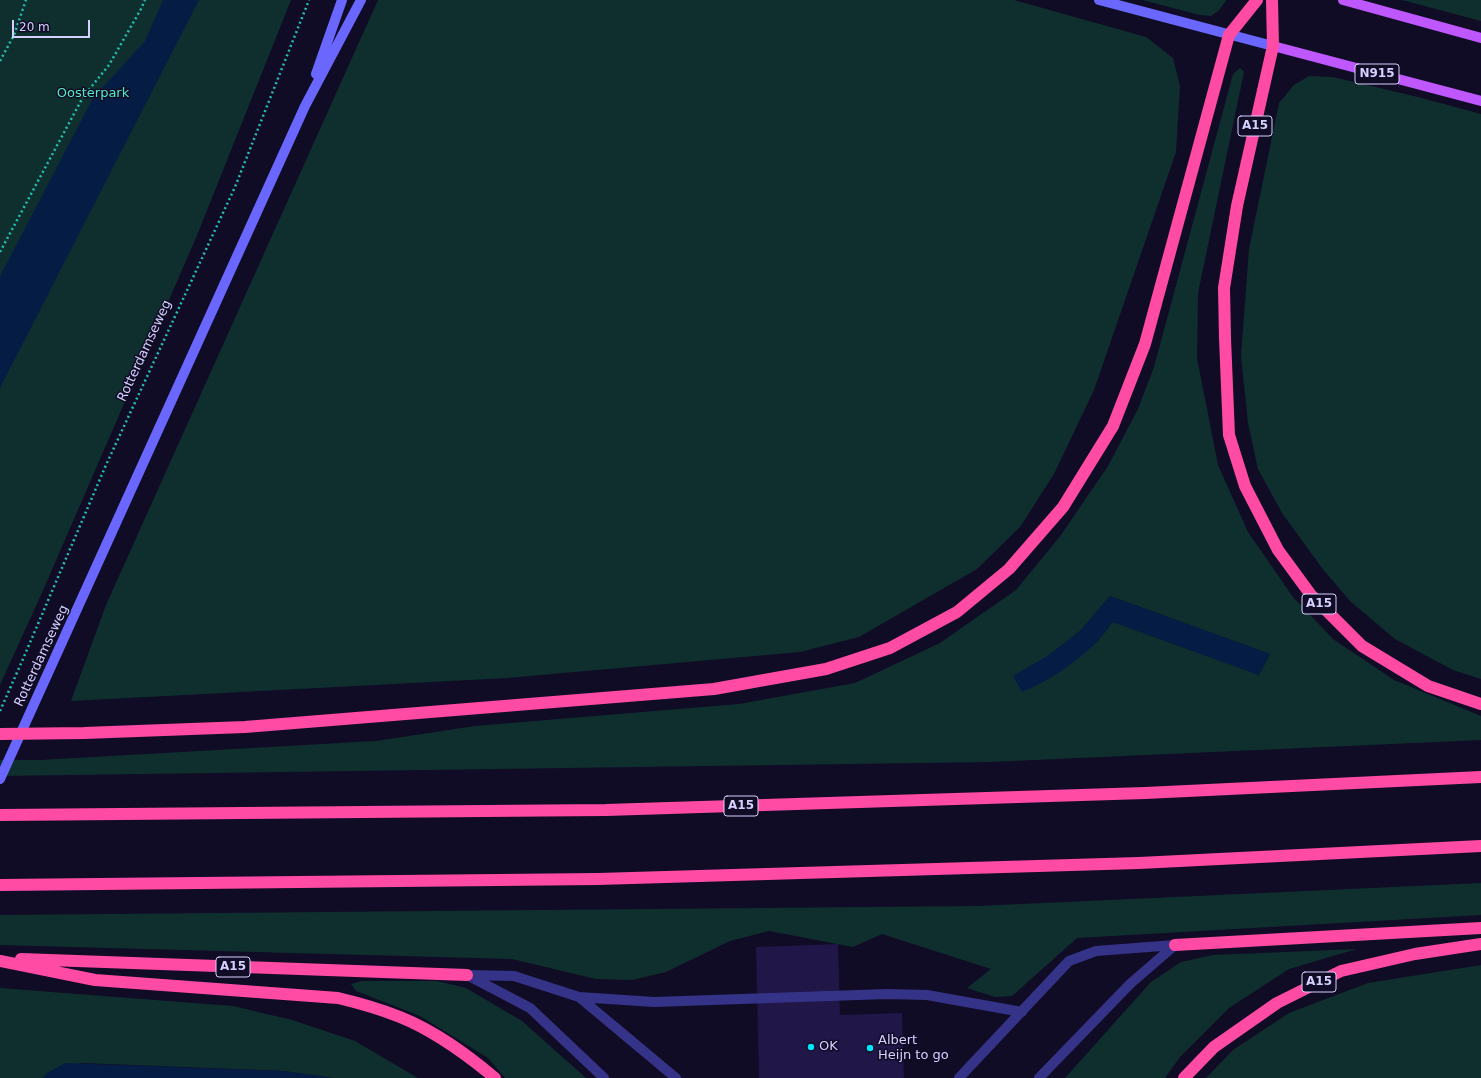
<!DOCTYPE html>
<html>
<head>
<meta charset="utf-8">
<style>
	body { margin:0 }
	#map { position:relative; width:1481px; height:1078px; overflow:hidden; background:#100c25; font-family:"DejaVu Sans",sans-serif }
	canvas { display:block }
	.scale { position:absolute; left:12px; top:20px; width:78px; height:18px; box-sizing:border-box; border:2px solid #d5d0ff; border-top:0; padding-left:5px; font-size:12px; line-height:14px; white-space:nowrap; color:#d5d0ff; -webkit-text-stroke:3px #100c25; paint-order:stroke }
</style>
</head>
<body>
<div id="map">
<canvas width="1481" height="1078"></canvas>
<div class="scale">20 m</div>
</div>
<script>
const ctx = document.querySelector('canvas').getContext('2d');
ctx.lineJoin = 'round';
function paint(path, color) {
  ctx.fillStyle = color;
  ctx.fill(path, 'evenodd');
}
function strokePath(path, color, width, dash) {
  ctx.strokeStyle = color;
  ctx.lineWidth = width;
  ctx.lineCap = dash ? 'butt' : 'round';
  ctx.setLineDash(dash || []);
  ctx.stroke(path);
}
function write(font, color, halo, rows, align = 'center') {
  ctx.font = font + ' "DejaVu Sans",sans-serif';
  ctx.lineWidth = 3;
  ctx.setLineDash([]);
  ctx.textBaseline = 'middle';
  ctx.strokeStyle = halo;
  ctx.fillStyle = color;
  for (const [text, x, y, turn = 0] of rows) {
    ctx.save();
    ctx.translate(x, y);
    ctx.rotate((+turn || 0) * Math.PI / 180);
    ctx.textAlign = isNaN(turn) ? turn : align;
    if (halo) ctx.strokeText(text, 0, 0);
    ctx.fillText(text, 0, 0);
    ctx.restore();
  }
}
const green = new Path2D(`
	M0 0H291L198 233 45 586 0 685Z
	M378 0H1014L1146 37 1173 58 1180 86 1176 152 1094 390 1054 474 1020 527 977 569 859 637 800 652 507 678 71 701 106 605Z
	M1142 0H1226V1L1218 11 1211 16 1200 15Z
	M1402 0H1481V21Z
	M1240 68 1244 72 1198 293 1197 358 1218 465 1248 532 1293 597 1333 639 1394 680 1481 716V740L990 762 0 776V760H40L376 741 475 726 739 704 855 683 940 643 1016 590 1061 535 1108 466 1138 409 1154 367 1233 74ZM1110 596 1270 654 1259 675 1113 622 1096 643 1049 655 1080 631Z
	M1309 76 1333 77 1418 97 1481 114V679L1453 670 1395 639 1350 601 1322 568 1282 513 1258 469 1248 423 1241 356 1249 249 1279 103 1294 85Z
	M1481 883V915L1077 938 1012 996 995 997 967 988 991 969 882 934 853 947 769 931 730 941 666 972 632 980 596 979 512 959 0 945V915L978 906Z
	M1357 949 1289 969 1229 1008 1180 1057 1165 1078H1065L1151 982 1181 962 1213 955Z
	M1481 965V1078H1206L1233 1050 1289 1013 1368 983Z
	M362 981H437L466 988 522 1021 586 1078H505L488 1058 420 1016 356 991 351 984Z
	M0 988 233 1006 292 1020 355 1041 418 1078H333L284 1071 82 1063 47 1073 43 1078H0Z`);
const water = new Path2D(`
	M163 0H199L0 388V276L93 98 145 41Z
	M1110 596 1270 654 1259 675 1113 622C1107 629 1102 637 1095 644 1073 665 1050 680 1022 692L1013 676 1049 655 1080 631Z
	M65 1063 284 1071 333 1078H43L47 1073Z`);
const building = new Path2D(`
	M838 944 840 1015 902 1013 904 1078H759L756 947Z`);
const path = new Path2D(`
	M0 61 14 35 26 0
	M0 252 83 97 109 65 141 9 145 0
	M0 711 23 659 106 465 235 187 309 0`);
const service = new Path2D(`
	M467 975 514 976 579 997 676 1078
	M471 977 530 1008 604 1078
	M579 997 654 1002 887 994 927 995 1022 1012
	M959 1078 1069 961 1096 951 1175 945
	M1039 1078 1130 984 1175 945`);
const secondary = new Path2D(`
	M1099 0 1273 46
	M316 74 342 0
	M0 779 305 106 361 0`);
const primary = new Path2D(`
	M1343 0 1481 38
	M1273 46 1481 101`);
const motorway = new Path2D(`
	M1272 0 1273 46 1237 206 1224 288 1225 338 1229 435 1245 486 1278 550 1311 595 1362 646 1428 686 1481 704
	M0 734 84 733 245 727 714 689 826 669 890 648 957 612 1009 569 1063 507 1113 426 1145 344 1229 35 1257 0
	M0 815 606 810 1145 793 1481 777
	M0 885 598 879 1139 863 1481 846
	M1175 945 1481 928
	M21 959 467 975
	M0 961 95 980 338 998C359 1003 380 1009 400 1017 435 1031 466 1054 495 1078
	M1184 1078 1214 1047 1277 1003 1341 971 1415 954 1481 944`);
const markers = [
	[811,1047,4,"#00e4fb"],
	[870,1048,4,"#00e4fb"]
];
const shields = [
	[1377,74,44],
	[1255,126,34],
	[1319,604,34],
	[741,806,34],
	[233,967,34],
	[1319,982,34]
];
const shieldNames = [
	["N915",1377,74],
	["A15",1255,126],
	["A15",1319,604],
	["A15",741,806],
	["A15",233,967],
	["A15",1319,982]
];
const parkNames = [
	["Oosterpark",93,94]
];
const streetNames = [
	["Rotterdamseweg",145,351,-65],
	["Rotterdamseweg",42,656,-65]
];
const poiNames = [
	["Albert",878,1041],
	["Heijn to go",878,1056],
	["OK",819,1047]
];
paint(green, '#0f2f2e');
paint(water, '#051d45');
paint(building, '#201648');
strokePath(path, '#23c0b5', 2.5, [2, 3]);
strokePath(service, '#353388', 10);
strokePath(secondary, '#6a67ff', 10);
strokePath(primary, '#bf57ff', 10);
strokePath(motorway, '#ff4ba3', 12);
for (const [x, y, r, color] of markers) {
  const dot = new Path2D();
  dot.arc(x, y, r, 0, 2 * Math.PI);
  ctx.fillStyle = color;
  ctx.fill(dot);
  strokePath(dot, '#100c25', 1.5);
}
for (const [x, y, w] of shields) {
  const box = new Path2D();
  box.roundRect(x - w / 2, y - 10, w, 20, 3);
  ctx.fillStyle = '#100c25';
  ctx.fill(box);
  strokePath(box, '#d5d0ff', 1);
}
write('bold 12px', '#d5d0ff', null, shieldNames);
write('13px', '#51eac3', '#100c25', parkNames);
write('13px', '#d5d0ff', '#100c25', streetNames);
write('13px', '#d5d0ff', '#100c25', poiNames, 'left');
</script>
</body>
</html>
